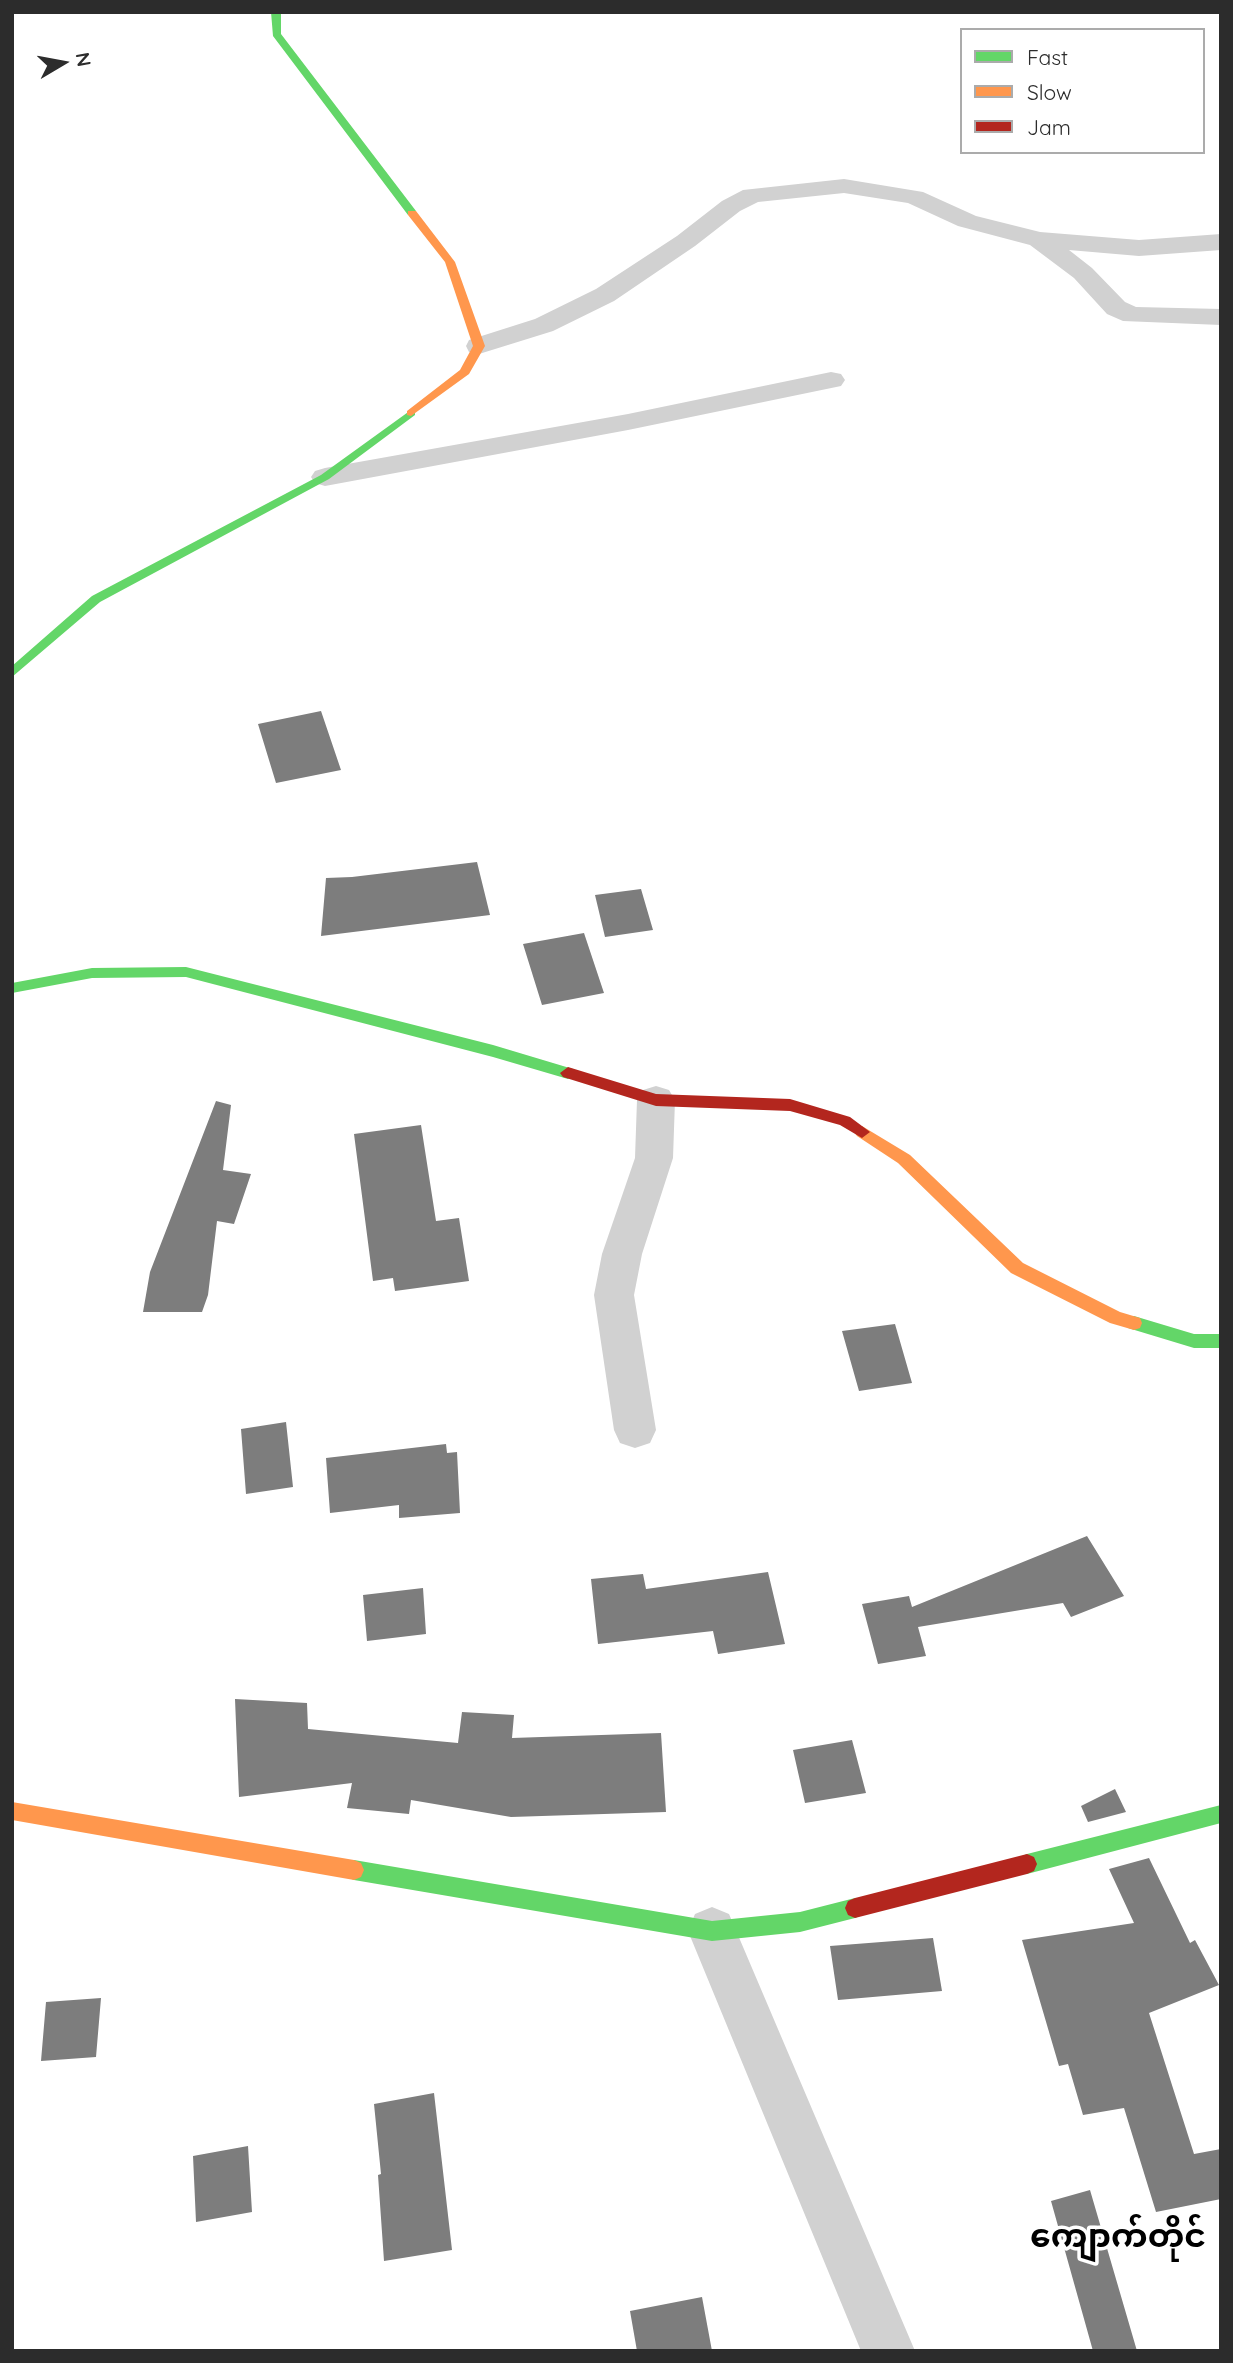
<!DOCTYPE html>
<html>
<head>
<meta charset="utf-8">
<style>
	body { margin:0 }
	#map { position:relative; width:1233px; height:2363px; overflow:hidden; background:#fff; font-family:Quicksand,sans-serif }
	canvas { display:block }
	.frame { position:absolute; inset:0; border:14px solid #2c2c2c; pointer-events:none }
	.legend { position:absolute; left:960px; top:28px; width:245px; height:126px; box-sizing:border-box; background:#fff; border:2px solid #ababab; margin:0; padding:9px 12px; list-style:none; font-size:21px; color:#2c2c2c }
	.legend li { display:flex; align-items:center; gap:14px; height:35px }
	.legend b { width:35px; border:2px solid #ababab }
	.north { position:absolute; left:28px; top:28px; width:70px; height:70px; -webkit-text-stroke:5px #fff; paint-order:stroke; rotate:80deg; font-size:19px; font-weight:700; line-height:28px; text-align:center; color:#2c2c2c }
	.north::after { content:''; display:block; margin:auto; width:24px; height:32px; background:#2c2c2c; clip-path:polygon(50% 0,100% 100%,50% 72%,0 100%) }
</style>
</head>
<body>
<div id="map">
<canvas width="1233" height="2363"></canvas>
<div class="frame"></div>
<ul class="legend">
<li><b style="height:9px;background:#63d668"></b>Fast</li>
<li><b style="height:9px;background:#ff974d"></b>Slow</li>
<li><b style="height:9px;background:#b3261e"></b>Jam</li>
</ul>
<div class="north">N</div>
</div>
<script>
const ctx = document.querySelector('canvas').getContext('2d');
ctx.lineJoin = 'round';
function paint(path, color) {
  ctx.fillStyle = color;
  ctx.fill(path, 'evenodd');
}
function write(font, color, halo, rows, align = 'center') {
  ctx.font = font + ' Quicksand,"Noto Sans Myanmar",sans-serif';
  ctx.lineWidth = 7;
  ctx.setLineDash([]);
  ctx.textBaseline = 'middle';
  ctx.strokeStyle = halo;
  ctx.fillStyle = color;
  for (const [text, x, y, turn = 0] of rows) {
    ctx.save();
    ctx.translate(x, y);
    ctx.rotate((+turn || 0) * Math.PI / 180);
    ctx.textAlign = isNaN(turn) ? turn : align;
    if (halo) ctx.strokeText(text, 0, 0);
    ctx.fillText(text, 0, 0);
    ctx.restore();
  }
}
const building = new Path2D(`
	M321 711 341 770 276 783 258 724Z
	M477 862 490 915 321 936 326 878 352 877Z
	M641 889 653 930 605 937 595 895Z
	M584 933 604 993 542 1005 523 944Z
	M216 1101 231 1105 223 1170 251 1174 234 1224 217 1221 208 1295 202 1312H143L150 1272Z
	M421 1125 436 1221 459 1218 469 1281 395 1291 393 1278 373 1281 354 1134Z
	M895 1324 912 1383 859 1391 842 1331Z
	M286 1422 293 1487 246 1494 241 1429Z
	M446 1444 447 1453 457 1452 460 1513 399 1518V1505L330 1513 326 1458Z
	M1087 1536 1124 1596 1071 1617 1063 1603 918 1627 926 1656 878 1664 862 1604 909 1596 912 1607Z
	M768 1572 785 1644 718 1654 713 1631 598 1644 591 1579 643 1574 646 1589Z
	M423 1588 426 1634 367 1641 363 1595Z
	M235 1699 307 1703 308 1729 458 1743 462 1712 514 1715 512 1738 661 1733 666 1812 511 1817 411 1800 409 1814 347 1808 352 1783 239 1797Z
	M852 1740 866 1793 805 1803 793 1750Z
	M1115 1789 1126 1812 1088 1822 1081 1806Z
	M1149 1858 1190 1943 1195 1940 1219 1985 1149 2013 1194 2154 1221 2149V2199L1156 2212 1124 2108 1083 2115 1068 2064 1059 2066 1022 1940 1134 1923 1109 1869Z
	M933 1938 942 1991 838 2000 830 1946Z
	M101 1998 96 2057 41 2061 46 2002Z
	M434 2093 452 2250 384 2261 378 2175 381 2174 374 2104Z
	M248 2146 252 2212 196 2222 193 2156Z
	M1090 2190 1137 2351H1093L1051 2201Z
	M702 2297 712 2351H637L630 2311Z`);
const street = new Path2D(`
	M844 179 923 192 976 216 1040 232 1139 240 1221 234V250L1139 256 1069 250 1092 268 1125 302 1136 307 1221 309V325L1123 321 1107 314 1074 278 1030 245 958 226 908 203 844 193 758 202 740 211 695 246 614 301 553 331 479 354 469 352 466 346 469 340 535 319 596 289 677 236 722 201 743 190Z
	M831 372 841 374 845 380 841 386 628 430 325 486 315 483 311 477 315 471 325 468 628 414Z
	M656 1086 669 1090 675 1100 673 1158 642 1254 634 1295 656 1430 650 1443 635 1448 620 1443 614 1430 594 1295 602 1254 635 1158 637 1100 643 1090Z
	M712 1907 729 1914 915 2351H861L688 1931 695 1914Z`);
const fast = new Path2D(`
	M271 12H281V34L416 211V215H408L273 36Z
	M411 410 415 411V415L329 479 100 602 12 677V666L92 596 321 475Z
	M186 967 493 1045 573 1069 576 1073 568 1079 493 1057 186 977 92 978 12 993V983L92 968Z
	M1134 1316 1194 1334H1221V1348H1194L1128 1328 1126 1323 1128 1318Z
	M1221 1805V1823L1027 1874 1020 1871 1017 1864 1020 1857 1027 1854Z
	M354 1860 712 1921 800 1912 855 1898 862 1901 865 1908 862 1915 855 1918 800 1932 712 1941 354 1880 347 1877 344 1870 347 1863Z`);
const slow = new Path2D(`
	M408 211H416L455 262 485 346 469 374 411 416 407 415V411L460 370 473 346 445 262 408 215Z
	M862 1126 910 1155 1023 1263 1120 1312 1140 1318 1142 1323 1140 1328 1134 1330 1110 1323 1011 1273 898 1163 857 1136 854 1132 857 1128Z
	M12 1802 354 1860 361 1863 364 1870 361 1877 354 1880 12 1820Z`);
const jam = new Path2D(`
	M568 1067 656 1094 790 1099 850 1117 870 1132 862 1138 840 1125 790 1111 656 1106 563 1077 560 1073Z
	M1027 1854 1034 1857 1037 1864 1034 1871 1027 1874 855 1918 848 1915 845 1908 848 1901 855 1898Z`);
const nearQuarternames = [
	["ကျောက်တိုင်",1118,2237]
];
paint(building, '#7d7d7d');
paint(street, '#d1d1d1');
paint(fast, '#63d668');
paint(slow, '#ff974d');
paint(jam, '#b3261e');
write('bold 33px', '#000', '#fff', nearQuarternames);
</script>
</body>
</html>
